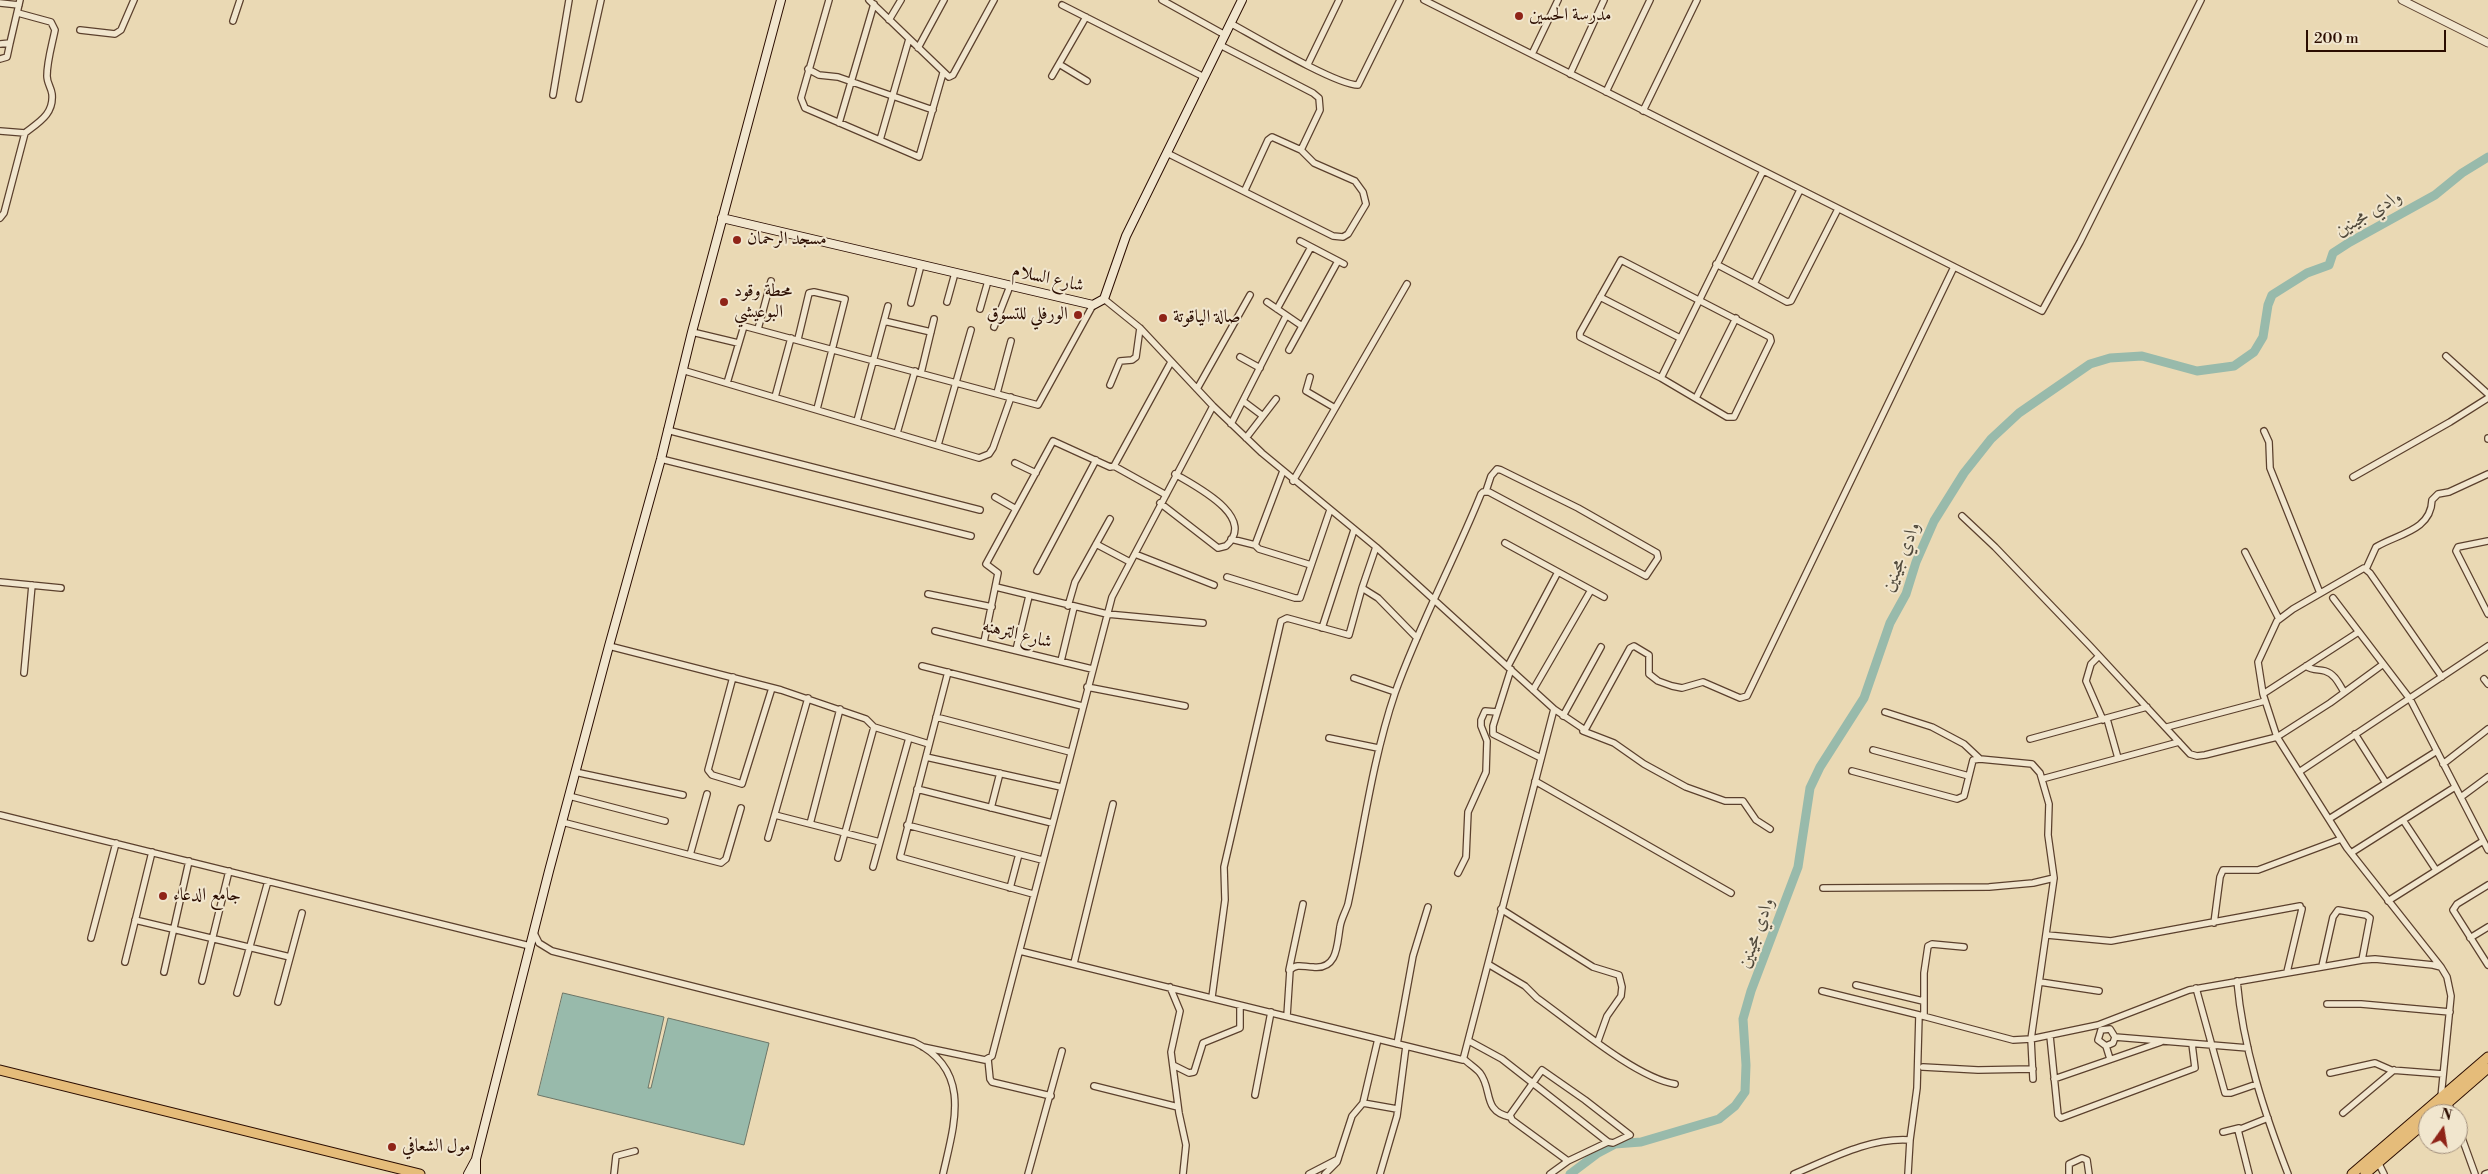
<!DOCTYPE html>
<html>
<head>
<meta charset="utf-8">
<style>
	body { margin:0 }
	#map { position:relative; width:2488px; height:1174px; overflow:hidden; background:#ead9b4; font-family:"Libre Bodoni",serif }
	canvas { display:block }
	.north { position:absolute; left:2418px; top:1104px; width:50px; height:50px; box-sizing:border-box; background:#f1e6ce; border:1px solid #a28f7c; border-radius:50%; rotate:13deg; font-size:14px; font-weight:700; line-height:20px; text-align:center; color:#2b0d00 }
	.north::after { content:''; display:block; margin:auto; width:18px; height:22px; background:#8f2418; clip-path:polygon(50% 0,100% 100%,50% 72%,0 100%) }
	.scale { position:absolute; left:2306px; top:30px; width:140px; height:22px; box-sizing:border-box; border:2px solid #2b0d00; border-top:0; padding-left:6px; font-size:15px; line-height:18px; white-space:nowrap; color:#2b0d00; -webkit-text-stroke:4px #f1e6ce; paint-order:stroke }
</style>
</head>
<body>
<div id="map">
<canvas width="2488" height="1174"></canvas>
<div class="north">N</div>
<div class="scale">200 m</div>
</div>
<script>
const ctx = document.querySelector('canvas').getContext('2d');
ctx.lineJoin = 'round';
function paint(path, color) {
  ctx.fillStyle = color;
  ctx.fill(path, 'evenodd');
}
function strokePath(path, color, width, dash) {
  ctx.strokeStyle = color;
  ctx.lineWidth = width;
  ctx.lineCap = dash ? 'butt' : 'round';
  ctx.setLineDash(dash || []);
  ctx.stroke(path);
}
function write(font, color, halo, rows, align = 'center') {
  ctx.font = font + ' "Libre Bodoni",Amiri,serif';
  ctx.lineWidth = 4;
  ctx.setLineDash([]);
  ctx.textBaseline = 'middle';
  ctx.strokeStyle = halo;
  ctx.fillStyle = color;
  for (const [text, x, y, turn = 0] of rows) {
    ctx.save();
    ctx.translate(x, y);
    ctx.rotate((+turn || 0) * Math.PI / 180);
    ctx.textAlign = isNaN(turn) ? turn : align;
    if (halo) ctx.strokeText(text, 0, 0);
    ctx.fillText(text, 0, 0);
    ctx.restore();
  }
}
const water = new Path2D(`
	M563 993 664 1017 648 1088H651L668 1018 769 1043 744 1145 538 1095Z`);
const river = new Path2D(`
	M1570 1174 1598 1153 1615 1144 1641 1142 1719 1119 1735 1106 1745 1092 1746 1065 1743 1019 1751 991 1798 867 1810 788 1820 767 1864 698 1890 623 1906 594 1916 562 1934 521 1964 473 1991 439 2019 413 2090 364 2110 358 2142 356 2197 371 2234 366 2254 352 2263 337 2268 305 2272 295 2307 273 2329 265 2333 253 2350 242 2435 195 2462 173 2488 157`);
const minor = new Path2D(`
	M829 0 801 98 805 108 919 157 943 73
	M869 0 949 77 953 75 994 0
	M1162 0 1225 35
	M1424 0 2042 311 2080 242 2201 0
	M0 3 19 5
	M1062 5 1204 77
	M889 20 901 0
	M233 21 240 0
	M1230 23C1254 36 1336 85 1358 85L1400 0
	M80 30 115 34 121 30 134 0
	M0 44 10 43 20 0
	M1220 45 1313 93 1319 98 1320 110 1301 150
	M918 48 944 0
	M1532 54 1558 0
	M0 59 7 57 10 43
	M1059 64 1087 81
	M1308 64 1339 0
	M808 69 819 75 838 77 933 110
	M1570 74 1604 0
	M1052 76 1086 17
	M1606 92 1650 0
	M553 95 569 0
	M579 99 601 0
	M1643 111 1697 0
	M839 123 874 4
	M0 131 25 133C39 122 54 114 52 94 51 87 47 83 47 76 47 61 52 45 55 30L51 22 18 13
	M880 140 909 39
	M1167 153 1333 236 1343 237 1348 234 1366 204 1363 192 1355 181 1314 163 1301 150 1272 137 1268 140 1245 190
	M1800 190 1754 284 1787 302 1791 301 1838 209
	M0 218 4 213 25 133
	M1300 241 1344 264
	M1621 260 1770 337 1771 341 1734 417H1727L1661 378 1580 337V333Z
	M1716 264 1754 284
	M1600 297 1680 338
	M947 302 955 273
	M1267 302 1302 326
	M911 303 921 265
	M980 309 988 281
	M1277 309 1311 247
	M884 321 931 332
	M994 327 1010 286
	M758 329 771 281
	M692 332 738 343
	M798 339 809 293 814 292 845 299 817 409
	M1289 350 1338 261
	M2446 356 2488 394
	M1240 357 1260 368
	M682 370 979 458 989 454 993 448 1011 397
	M921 373 934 319
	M1310 377 1306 391 1335 408
	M1661 378 1763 171
	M727 383 744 326 1038 405 1093 305
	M1110 385 1120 361 1132 360 1136 357 1140 328
	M1197 389 1250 295
	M997 393 1011 341
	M775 397 791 338
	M1696 398 1736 318
	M1243 401 1263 416
	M857 421 888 306
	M1231 424 1286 316
	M667 430 980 510
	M2264 431 2269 442 2270 468 2320 593
	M897 433 915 371
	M1246 438 1276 399
	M2488 439V438
	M938 445 971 330
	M661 459 971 536
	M1015 463 1036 473
	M1114 466 1171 362
	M2353 477 2450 422 2488 398
	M1293 481 1407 284
	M995 497 1016 509
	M1160 503 1218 548 1226 546C1258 517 1195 486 1175 474
	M1962 516 1995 547 2090 646 2190 754 2197 756 2205 755 2277 737 2347 848 2441 967
	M1231 539 1255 545 1259 549 1311 565
	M2488 541 2458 547 2456 551 2488 614
	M1505 543 1604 597
	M1096 544 1130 562
	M1255 545 1283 471
	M1376 547 1362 588 1378 598 1417 638
	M2245 552 2279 619
	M1135 554 1214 585
	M2366 569 2376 547C2397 534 2431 531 2432 500L2438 494 2449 492 2488 474
	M1037 571 1096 460
	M1227 577 1295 598H1300L1330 510
	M0 582 61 588
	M996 587 1107 614 1203 623
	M928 594 992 607
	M2333 598 2410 699 2488 850
	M1068 606 1075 582 1110 519
	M1322 628 1354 530
	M935 631 1092 669
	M2357 633 2263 694 2277 737 2330 703 2382 665
	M984 642 998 573 986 564 1053 441 1110 467 1114 466 1166 495
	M609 646 781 690 866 719 874 727 838 858
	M1016 650 1029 596
	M2099 656 2091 664 2086 681 2103 720
	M1061 661 1074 607
	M922 666 1082 706
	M1508 666 1558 572
	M2306 666C2313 671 2318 669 2325 671 2335 674 2339 684 2344 692
	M1511 669 1493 726V734L1541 758
	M948 672 900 857 1033 894
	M24 673 32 585
	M733 677 708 770 712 775 742 784 772 688
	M1354 678 1395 692
	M2484 679 2488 684
	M1087 687 1185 706
	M1533 690 1591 590
	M2263 694 2258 662 2277 621 2293 609 2364 568 2370 573 2442 677
	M1554 709 1585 730 1630 648 1634 646 1649 655V674L1658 681 1672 686 1682 688 1703 682 1740 698 1747 696 1954 267
	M1885 712 1932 727 1964 744 1980 759 2032 764 2040 773 2049 804 2048 835 2054 878 2031 1039 2033 1079
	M1563 716 1601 647
	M936 717 1070 752
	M2107 719 2118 758
	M874 727 929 744
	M2167 727 2265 701
	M1583 731 1614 743 1644 764 1686 787 1725 801H1743L1756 820 1770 829
	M2355 734 2386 783
	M1329 738 1378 748
	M2030 739 2147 707
	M1873 750 1969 776
	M926 757 1061 787
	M2443 764 2488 729
	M1852 771 1957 799 1964 796 1973 760 1980 759
	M575 772 683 795
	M2299 772 2488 646
	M2042 779 2179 742
	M1535 781 1731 893
	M917 789 1052 823
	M569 796 665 821
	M2461 797 2488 777
	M991 808 1000 773
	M0 815 530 946
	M775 815 880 842
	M2329 819 2437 751
	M2403 820 2436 870
	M562 822 721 863 726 859 741 808
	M810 824 840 709
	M907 825 1042 860
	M768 838 808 698
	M2351 853 2455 787
	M690 855 707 794
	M873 867 909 738
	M1458 873 1466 857 1468 812 1486 772 1487 741 1481 726V720L1485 711 1497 712
	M2488 885 2457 904 2453 910 2488 965
	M1010 888 1019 854
	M1823 888 1989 887 2033 883 2054 878
	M2388 901 2483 841
	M1501 909 1593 967 1619 975 1622 987 1621 996 1607 1016 1598 1041
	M135 920 290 957
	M2214 923 2220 877 2223 870H2258L2341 839
	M534 933 539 943 552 951 914 1042C973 1070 954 1125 943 1174
	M2047 935 2111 941 2300 906
	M91 938 116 843
	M2470 938 2488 927
	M1020 951 1463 1060 1554 709 1376 547 1262 453 1213 406 1140 328 1104 299
	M125 962 152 852
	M1074 963 1113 804
	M1488 964 1525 986 1537 998C1571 1022 1636 1078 1675 1084
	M2322 966 2333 917 2338 910 2366 915 2370 918 2362 960
	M1289 970 1303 904
	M164 972 189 861
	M2287 972 2302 909
	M202 981 229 871
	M2237 981C2243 1048 2264 1112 2288 1174
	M2040 982 2099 991
	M1856 985 1923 1001
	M1170 987 1180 1011 1171 1052 1179 1113 1186 1145 1183 1174
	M2196 988 2225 1093H2231L2257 1084
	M1822 991 1919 1015
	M237 993 268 881
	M1212 997 1225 900 1224 867 1281 621 1287 618 1349 635 1362 588
	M278 1002 302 913
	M2327 1004H2361L2450 1012
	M1924 1015V973L1928 946 1932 944 1964 947
	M1287 1016 1290 970C1297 963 1304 967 1313 967 1338 970 1337 944 1340 927 1341 919 1346 911 1348 904 1363 833 1372 761 1395 693 1419 625 1454 561 1481 494L1483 492H1489L1646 576 1658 558 1657 553 1578 508 1501 470 1497 469 1491 476 1486 491
	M2101 1030 2098 1040 2106 1046 2110 1059
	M2101 1030 2110 1029 2115 1037
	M2050 1036 2058 1115 2061 1118 2195 1068 2192 1044
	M2115 1037 2248 1048
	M1469 1041 1502 1059 1608 1142 1568 1161 1550 1174
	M1397 1044 1413 956 1428 907
	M2106 1046 2113 1043 2115 1037
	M923 1047 985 1060 992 1056 1112 597 1213 406
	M988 1059 990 1079 992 1082 1051 1096
	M1464 1059C1469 1064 1476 1068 1480 1073 1493 1090 1482 1111 1510 1117
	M1173 1065 1189 1073 1194 1072 1203 1043 1240 1028V1006
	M1923 1067 1978 1070 2033 1069
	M2330 1073 2375 1063 2391 1070 2443 1074
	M2054 1079 2161 1042
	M1094 1086 1178 1107
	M1255 1095 1271 1012
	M1363 1103 1397 1109
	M2448 1103 2453 1114
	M2343 1113 2394 1070
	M2458 1127 2475 1174
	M2223 1132 2239 1128
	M1568 1161 1512 1120 1510 1115 1542 1070 1585 1100 1630 1135 1613 1143 1608 1142
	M2378 1162 2384 1174
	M614 1174 616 1156 635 1151
	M1028 1174 1062 1051
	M1309 1174 1338 1159
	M1325 1174 1337 1162 1352 1116 1363 1103 1378 1039
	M1380 1174 1397 1116 1406 1046
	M1794 1174C1830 1159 1870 1137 1910 1140L1917 1088 1919 1015 2013 1040 2031 1039 2098 1025 2189 990 2362 960 2375 959 2433 965 2441 967 2447 977 2451 996 2441 1097
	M1908 1174 1910 1140
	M2069 1174V1164L2082 1158 2087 1160 2089 1174
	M2249 1174 2238 1130 2268 1118
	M2485 1174 2488 1173`);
const tertiary = new Path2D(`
	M2402 0 2488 43`);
const secondary = new Path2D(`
	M722 218 1093 305 1104 299 1126 236 1242 0
	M468 1174 475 1161
	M476 1174V1159L549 871 609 646 661 459 692 332 781 0`);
const primary = new Path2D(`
	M0 1070 420 1174`);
const trunk = new Path2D(`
	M2435 1114 2488 1068
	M2352 1174 2488 1057
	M2365 1174 2428 1120`);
const markers = [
	[1519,16,5,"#8f2418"],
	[737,240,5,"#8f2418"],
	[724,302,5,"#8f2418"],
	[1078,315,5,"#8f2418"],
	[1163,318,5,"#8f2418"],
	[163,896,5,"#8f2418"],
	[392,1147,5,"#8f2418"]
];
const poiNames = [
	["مدرسة الحسين",1529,16],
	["مسجد الرحمان",747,240],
	["محطة وقود",734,292],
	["البوعيشي",734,313],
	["الورفلي للتسوق",1068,315,"right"],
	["صالة الياقوتة",1173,318],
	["جامع الدعاء",173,896],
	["مول الشعافي",402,1147]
];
const streetNames = [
	["شارع السلام",1048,279,13],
	["شارع الترهنه",1017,635,14]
];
const waterNames = [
	["وادي مجينين",2369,214,-30],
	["وادي مجينين",1902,557,-68],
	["وادي مجينين",1757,933,-70]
];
paint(water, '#98baab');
strokePath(water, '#6c7567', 1);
strokePath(river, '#98baab', 9);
strokePath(minor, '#5b402d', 8);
strokePath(tertiary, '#5b402d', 9);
strokePath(secondary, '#2b0d00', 10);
strokePath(primary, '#2b0d00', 11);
strokePath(trunk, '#2b0d00', 11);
strokePath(minor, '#f1e6ce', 5.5);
strokePath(tertiary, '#f1e6ce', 7);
strokePath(secondary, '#f1e6ce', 8);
strokePath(primary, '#e5bc7a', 9);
strokePath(trunk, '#e5bc7a', 9);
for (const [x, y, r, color] of markers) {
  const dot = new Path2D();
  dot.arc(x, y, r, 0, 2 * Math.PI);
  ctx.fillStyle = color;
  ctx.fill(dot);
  strokePath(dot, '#f1e6ce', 2);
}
write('18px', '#2b0d00', '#f1e6ce', poiNames, 'left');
write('18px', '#2b0d00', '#f1e6ce', streetNames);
write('italic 19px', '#514a3c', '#f1e6ce', waterNames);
</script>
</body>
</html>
